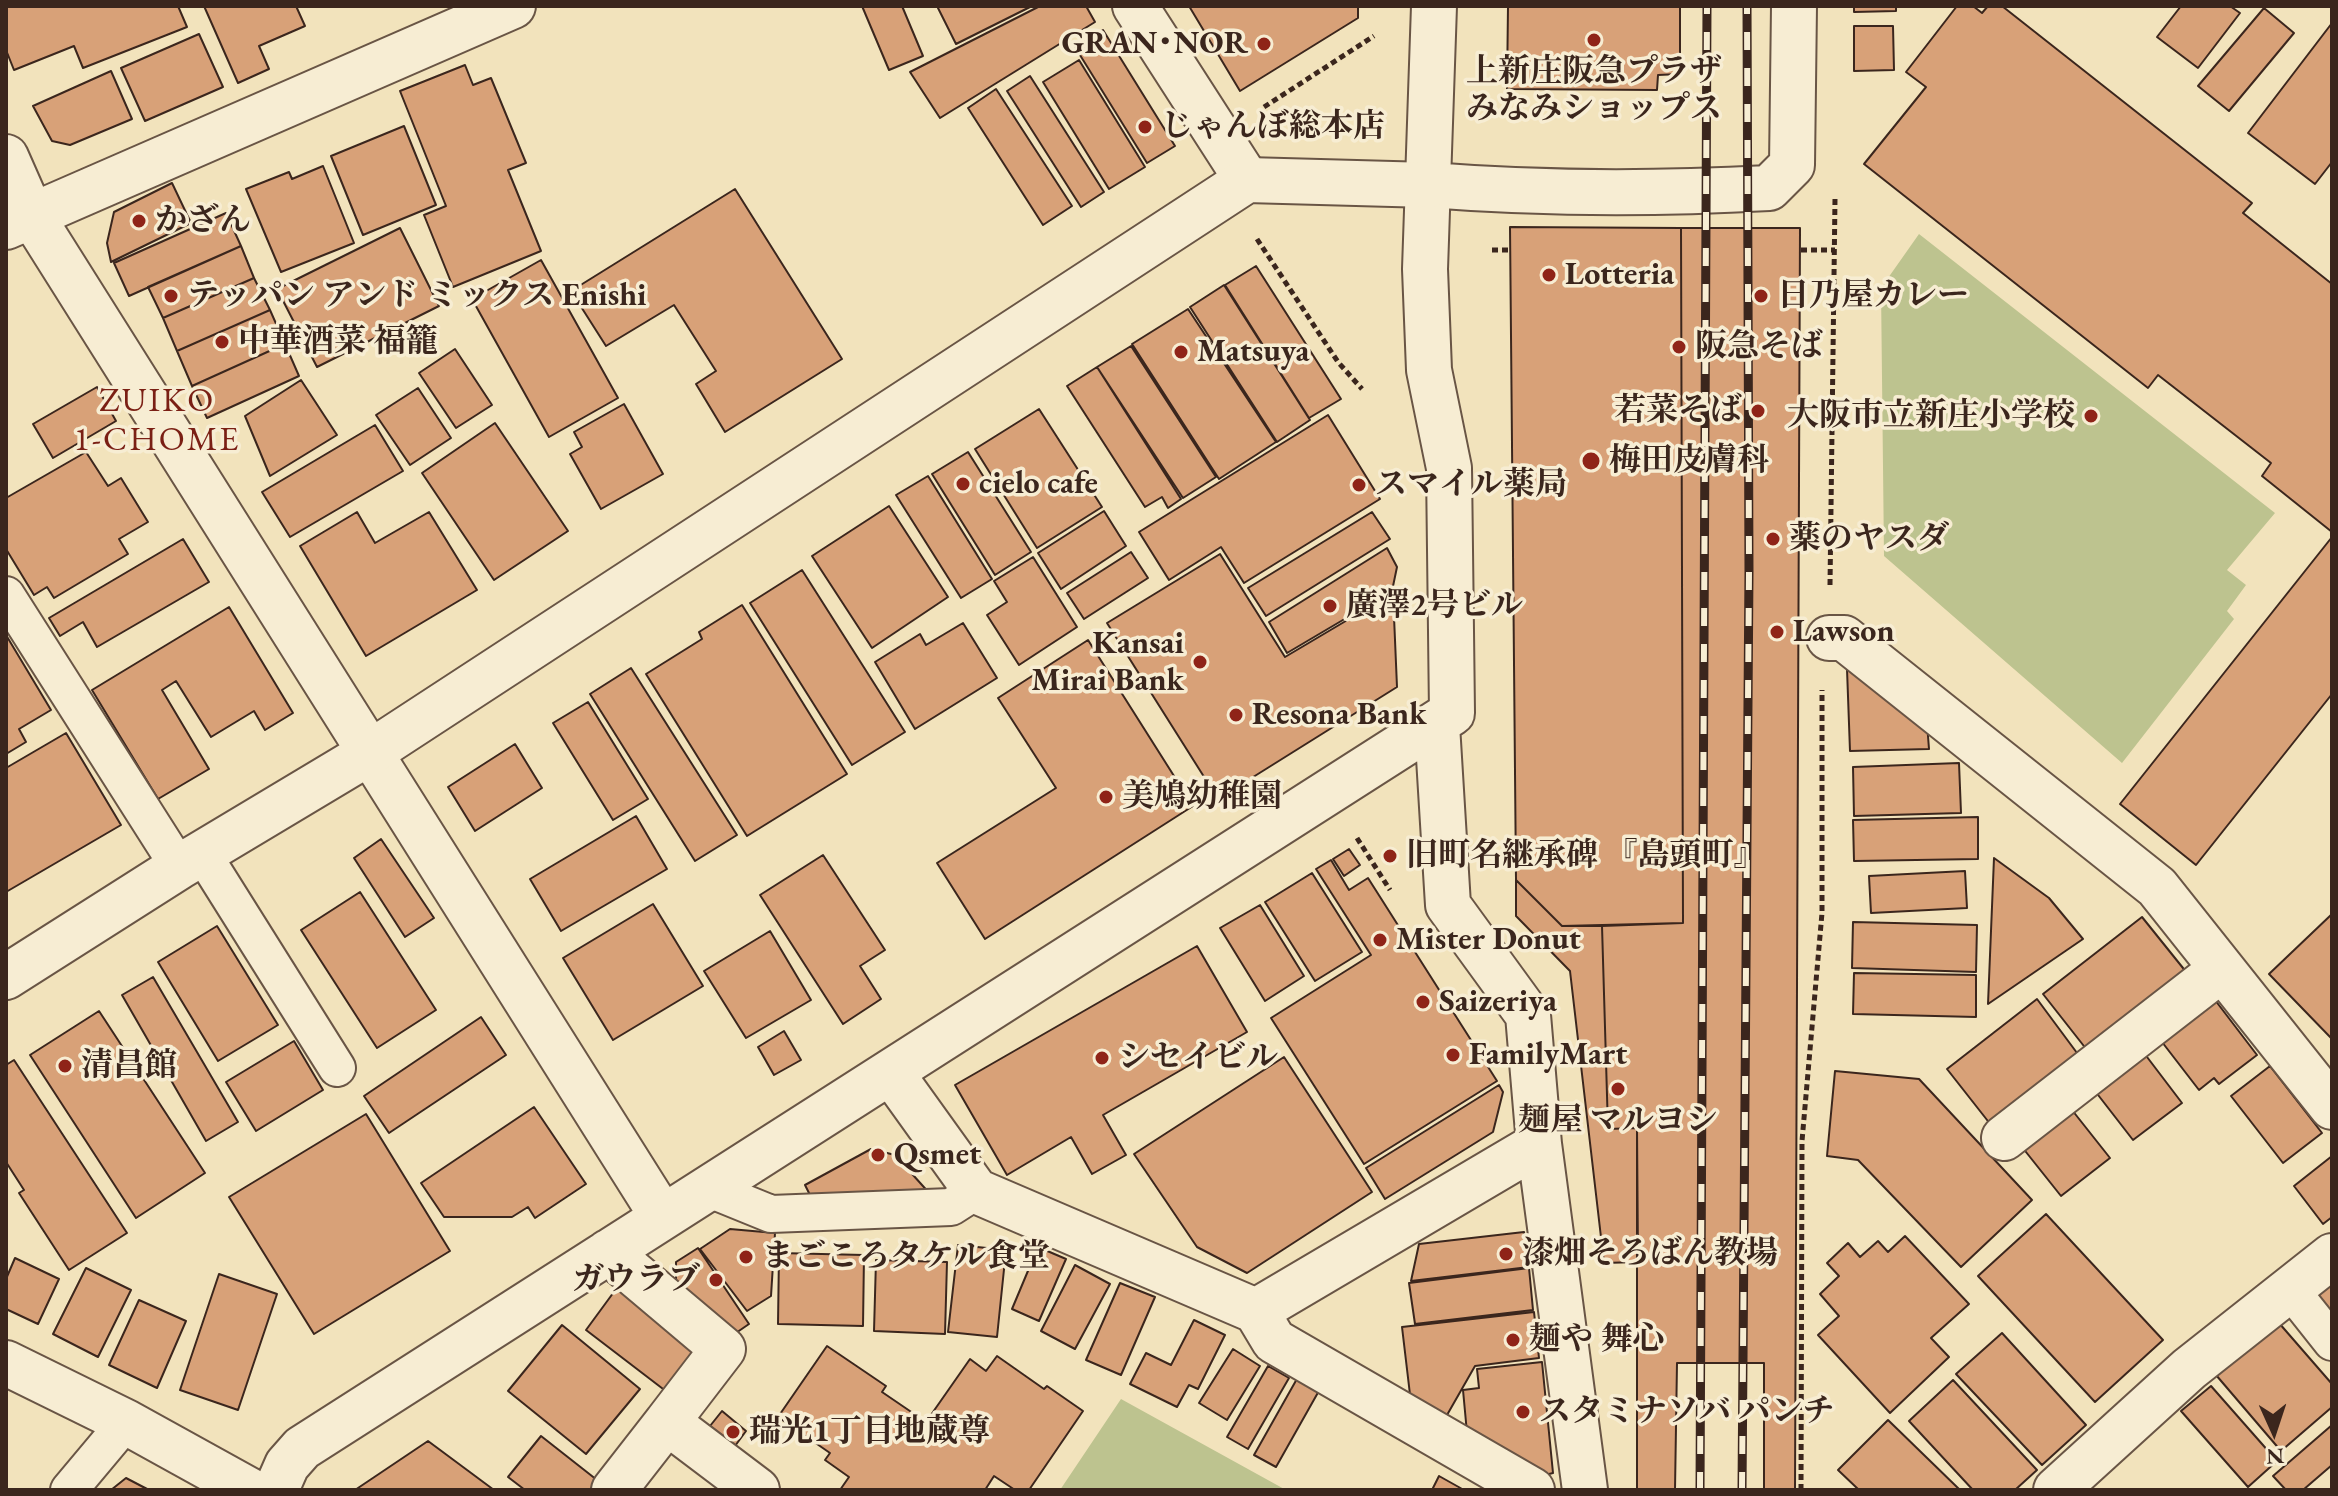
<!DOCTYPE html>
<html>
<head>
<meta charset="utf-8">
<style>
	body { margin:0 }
	#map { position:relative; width:2338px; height:1496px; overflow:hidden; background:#f2e3bc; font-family:"EB Garamond",serif }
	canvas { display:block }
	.frame { position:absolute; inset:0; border:8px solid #3b261d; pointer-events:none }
	.north { position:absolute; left:2234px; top:1392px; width:80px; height:80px; -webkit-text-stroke:6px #f7edd3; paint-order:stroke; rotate:177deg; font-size:22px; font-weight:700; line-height:32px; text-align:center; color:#3b261d }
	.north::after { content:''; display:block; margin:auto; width:28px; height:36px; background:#3b261d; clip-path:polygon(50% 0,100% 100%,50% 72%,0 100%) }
</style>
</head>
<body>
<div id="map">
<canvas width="2338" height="1496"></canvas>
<div class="frame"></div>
<div class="north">N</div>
</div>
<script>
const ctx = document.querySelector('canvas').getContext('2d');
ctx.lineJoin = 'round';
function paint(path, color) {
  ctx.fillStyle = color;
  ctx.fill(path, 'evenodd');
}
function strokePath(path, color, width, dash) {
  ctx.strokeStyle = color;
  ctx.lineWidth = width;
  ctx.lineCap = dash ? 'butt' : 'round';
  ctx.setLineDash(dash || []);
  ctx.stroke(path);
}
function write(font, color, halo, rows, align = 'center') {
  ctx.font = font + ' "EB Garamond","Noto Serif JP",serif';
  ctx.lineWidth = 7;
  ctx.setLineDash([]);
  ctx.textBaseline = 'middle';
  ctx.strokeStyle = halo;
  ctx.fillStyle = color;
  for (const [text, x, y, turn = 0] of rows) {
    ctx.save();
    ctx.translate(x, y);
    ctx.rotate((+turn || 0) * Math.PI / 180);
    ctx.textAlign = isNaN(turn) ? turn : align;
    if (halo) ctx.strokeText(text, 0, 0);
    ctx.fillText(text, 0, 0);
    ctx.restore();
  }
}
const green = new Path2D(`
	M1919 234 2275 513 2227 570 2246 585 2227 611 2234 619 2122 763 1884 556 1881 288Z
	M1121 1399 1286 1490H1060Z`);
const building = new Path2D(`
	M6 6H178L187 27 83 68 74 46 14 70 6 50Z
	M204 6H296L305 26 259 46 269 69 238 83Z
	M862 6H902L923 56 889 70Z
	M937 6H1032L956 44Z
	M1040 6H1086L1095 22 940 118 910 72Z
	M1189 6H1358V18L1240 91Z
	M1508 6H1680V74L1658 75 1657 90 1507 89Z
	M1854 6H1896V11L1854 12Z
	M1957 6H1973L1982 13 1988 6H2002L2252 203 2243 213 2332 284V532L2262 476 2271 463 2158 375 2148 388 1864 164 1926 87 1906 72Z
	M2181 6H2230L2240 13 2198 68 2157 37Z
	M2264 8 2294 33 2229 111 2198 86Z
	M2332 23V162L2315 184 2248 133Z
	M1854 26H1893L1894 70 1854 71Z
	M1103 30 1175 146 1147 163 1075 47Z
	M199 34 223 87 145 121 121 68Z
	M1079 60 1145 167 1109 189 1043 82Z
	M465 65 473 85 491 78 526 163 508 170 541 251 453 287 424 215 446 206 400 91Z
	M111 71 132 119 70 145 52 141 33 106Z
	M1030 76 1104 192 1081 207 1007 91Z
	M996 89 1072 206 1043 225 968 108Z
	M404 126 436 205 363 235 331 156Z
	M323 166 354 243 281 272 246 189 289 172 292 179Z
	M172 183 191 223 111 262 107 243 114 212Z
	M735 189 842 359 725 432 696 384 716 371 674 305 606 346 571 291Z
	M226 213 241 246 129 296 114 263Z
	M1510 227 1681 228 1683 923 1562 926 1516 880Z
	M400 228 439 306 317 367 277 289Z
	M1681 228H1800L1795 1490H1764V1363H1677L1675 1490H1637V1128L1608 1129 1602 926 1683 923Z
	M241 246 254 278 163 318 148 287Z
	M541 260 618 398 549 437 472 299Z
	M1256 266 1341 399 1309 418 1225 285Z
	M254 278 270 310 177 351 163 318Z
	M1224 285 1310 420 1277 442 1190 307Z
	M1188 309 1276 442 1219 479 1132 344Z
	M270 310 285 344 192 386 177 351Z
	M285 344 299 376 207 418 192 386Z
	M1131 346 1216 477 1183 498 1097 367Z
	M455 349 492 405 456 428 419 373Z
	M1097 367 1181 499 1168 508 1162 497 1145 507 1067 386Z
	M301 380 337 435 270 476 245 416Z
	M97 387 116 421 53 458 33 424Z
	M418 388 451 438 410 465 376 415Z
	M624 404 663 474 601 509 570 454 582 447 574 432Z
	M1039 409 1102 507 1037 548 975 449Z
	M1328 415 1380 499 1244 583 1221 547 1169 580 1139 532Z
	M495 423 568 531 494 580 422 473Z
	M375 425 403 471 290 537 262 492Z
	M86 452 108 486 121 478 148 522 119 539 128 554 54 598 47 587 34 595 6 549V498Z
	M968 452 1031 552 995 575 932 474Z
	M928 476 992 579 961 598 896 495Z
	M889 506 948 597 872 648 812 556Z
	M1104 511 1126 546 1061 589 1038 553Z
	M357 512 375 543 429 512 477 590 366 656 300 546Z
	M1372 512 1390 539 1266 616 1248 588Z
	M2332 537V694L2196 865 2120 804Z
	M183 539 209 582 97 647 83 622 60 636 49 618Z
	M1387 548 1397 567 1392 591 1287 653 1269 622Z
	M1131 552 1148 578 1084 619 1067 593Z
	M1220 554 1285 657 1393 593 1397 687 1218 799 1107 623Z
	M1033 557 1077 627 1019 665 987 615 1007 602 994 581Z
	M802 570 905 732 852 765 750 603Z
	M742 605 847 774 747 836 646 674 702 639 699 632Z
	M229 607 293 713 265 730 254 711 211 737 176 681 162 690 209 769 158 799 92 690Z
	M963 623 997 678 915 729 875 662 920 634 926 645Z
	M6 635 51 710 19 729 26 742 6 754Z
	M1088 640 1193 806 985 939 937 863 1056 788 998 698Z
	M631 668 737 835 695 861 590 694Z
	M1847 669 1927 723 1929 749 1850 751Z
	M588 702 648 799 613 820 553 723Z
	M66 733 121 825 6 892V768Z
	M515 744 542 788 475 831 448 787Z
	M1959 763 1961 813 1854 816 1853 767Z
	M636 816 667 869 561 931 530 879Z
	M1978 817V859L1854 861 1853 820Z
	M381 839 434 918 405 937 354 858Z
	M1349 849 1360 865 1344 876 1333 859Z
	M823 855 885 950 860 966 881 999 843 1024 760 895Z
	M1994 858 2049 898 2083 939 1988 1004Z
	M1331 860 1349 890 1368 878 1497 1081 1364 1164 1271 1018 1371 955 1316 869Z
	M1965 871 1967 908 1871 913 1869 876Z
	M1312 873 1362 952 1315 981 1265 902Z
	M1516 880 1562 926H1602L1608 1129 1637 1128 1638 1262 1604 1263 1570 971 1516 916Z
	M360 892 436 1010 377 1048 301 930Z
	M653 904 703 986 613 1040 563 958Z
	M1260 905 1304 976 1265 1001 1220 928Z
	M2332 914V1039L2269 974Z
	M2142 917 2187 973 2087 1050 2043 994Z
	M1853 922 1977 925 1976 972 1852 968Z
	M217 926 278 1025 218 1061 158 962Z
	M770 931 811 1000 746 1038 704 971Z
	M1197 946 1247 1032 1103 1115 1126 1155 1092 1174 1071 1137 1007 1175 955 1085Z
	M1854 973 1976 975V1017L1853 1014Z
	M153 977 238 1122 206 1141 122 995Z
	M2037 999 2080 1057 1991 1125 1947 1069Z
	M2215 1000 2257 1055 2219 1084 2214 1078 2199 1090 2162 1042Z
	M99 1011 205 1173 136 1218 30 1055Z
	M481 1017 506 1055 389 1133 364 1096Z
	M784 1031 801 1060 774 1075 758 1047Z
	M294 1041 323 1090 256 1131 226 1082Z
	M2144 1053 2182 1103 2133 1140 2095 1091Z
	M1284 1057 1372 1192 1247 1273 1197 1247 1134 1154Z
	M14 1060 127 1233 69 1270 19 1193 24 1190 6 1162V1065Z
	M2270 1066 2322 1133 2283 1163 2231 1096Z
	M1835 1071 1919 1079 2032 1200 1961 1267 1858 1160 1827 1156Z
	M1499 1085 1503 1092 1493 1132 1385 1199 1366 1168Z
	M534 1107 586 1184 535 1218 528 1207 512 1217H444L421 1183Z
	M2072 1110 2110 1158 2061 1196 2022 1147Z
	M366 1114 450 1251 314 1334 229 1197Z
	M871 1149 895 1155 931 1195 816 1207 805 1185Z
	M2332 1156V1217L2323 1224 2294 1186Z
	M2046 1214 2163 1340 2095 1402 1978 1276Z
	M730 1229 775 1233 771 1296 747 1311 700 1249Z
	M1524 1232 1529 1267 1411 1281 1419 1244Z
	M1905 1236 1969 1304 1931 1338 1949 1357 1890 1413 1818 1335 1839 1316 1820 1294 1839 1276 1827 1263 1848 1243 1860 1257 1878 1241 1888 1252Z
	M958 1245 1006 1250 997 1337 948 1332Z
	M1038 1247 1066 1259 1039 1321 1012 1309Z
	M698 1248 749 1324 733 1335 676 1281V1262Z
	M779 1253 864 1255 863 1326 778 1324Z
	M15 1258 59 1279 38 1324 6 1309V1279Z
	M876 1260 947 1262 945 1334 874 1331Z
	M1075 1265 1110 1284 1075 1349 1041 1331Z
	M86 1268 131 1290 98 1357 53 1334Z
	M1529 1268 1533 1310 1415 1324 1409 1283Z
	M219 1274 277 1294 238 1410 180 1390Z
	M2332 1280V1312L2316 1293Z
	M1120 1283 1155 1297 1121 1375 1086 1360Z
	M619 1285 701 1347 667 1392 586 1330Z
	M139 1300 186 1321 157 1388 109 1365Z
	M1534 1312 1539 1358 1475 1366 1443 1422 1411 1403 1402 1327Z
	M1194 1320 1225 1335 1198 1389 1189 1385 1177 1407 1130 1384 1146 1353 1171 1365Z
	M2279 1323 2332 1384V1407L2281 1451 2216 1375Z
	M562 1325 640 1389 586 1454 508 1391Z
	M2002 1333 2086 1425 2042 1465 1956 1374Z
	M827 1346 886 1386 882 1392 926 1422 970 1359 986 1371 997 1356 1044 1389 1047 1386 1083 1411 1029 1490H1015L994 1476 985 1490H840L849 1477 825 1460 830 1453 778 1417Z
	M1233 1349 1260 1366 1227 1420 1199 1403Z
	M1542 1362 1553 1473 1545 1475 1467 1433 1463 1390 1479 1388 1477 1369Z
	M1268 1366 1289 1378 1248 1449 1227 1437Z
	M1298 1377 1320 1389 1276 1467 1254 1455Z
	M1953 1380 2037 1470 2015 1490H1973L1909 1421Z
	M2211 1386 2277 1461 2248 1487 2181 1411Z
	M722 1411 746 1431 735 1446 710 1426Z
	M1888 1420 1960 1490H1859L1838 1470Z
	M2332 1425V1465L2303 1490H2286L2273 1476Z
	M541 1436 597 1480 590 1490H525L508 1477Z
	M428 1441 494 1490H355Z
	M1439 1476 1464 1490H1432Z
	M126 1478 149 1490H111Z`);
const path = new Path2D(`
	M1264 107 1374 36
	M1257 239 1338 362 1362 389
	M1492 250H1511
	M1801 250H1835
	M1830 585 1835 199
	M1357 838 1390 890
	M1801 1490 1802 1141 1822 913V690`);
const service = new Path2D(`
	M6 595 179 867
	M202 853 337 1068
	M707 1188 771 1214 951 1207 976 1191
	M2290 1289 2332 1342
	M69 1490 126 1422`);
const minor = new Path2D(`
	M1135 6 1247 180
	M6 157 32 216 662 1216
	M1429 185C1542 194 1655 194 1769 188L1792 165 1794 6
	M6 227 513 6
	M1829 638H1844L2157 887 2332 1107
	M1437 725 1448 905 1528 1015 1539 1144 1585 1490
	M892 1074 976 1191 1256 1311 1274 1341 1532 1490
	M2004 1138 2222 969
	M608 1252 723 1349 667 1422 757 1490
	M1256 1311 1539 1144
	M6 1363 126 1422 249 1490
	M276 1490 287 1465 302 1448 1452 713 1449 468 1429 370 1425 269 1434 6
	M614 1490 667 1422
	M2056 1490 2189 1369 2332 1256`);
const tertiary = new Path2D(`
	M6 977 179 867 371 752 1247 180 1429 185`);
const rail = new Path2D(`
	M1700 1490 1707 6
	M1742 1490 1749 571 1747 6`);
const markers = [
	[1594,40,8,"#8f2418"],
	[1264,44,8,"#8f2418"],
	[1145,127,8,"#8f2418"],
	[139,221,8,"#8f2418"],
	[1549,275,8,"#8f2418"],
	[171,296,8,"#8f2418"],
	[1761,296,8,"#8f2418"],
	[222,342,8,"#8f2418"],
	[1679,347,8,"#8f2418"],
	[1181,352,8,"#8f2418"],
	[1758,411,8,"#8f2418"],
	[2091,416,8,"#8f2418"],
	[1591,461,10,"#8f2418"],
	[963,484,8,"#8f2418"],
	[1359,485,8,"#8f2418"],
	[1773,539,8,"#8f2418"],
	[1330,606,8,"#8f2418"],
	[1777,632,8,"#8f2418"],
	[1200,662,8,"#8f2418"],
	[1236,715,8,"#8f2418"],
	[1106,797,8,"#8f2418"],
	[1390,856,8,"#8f2418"],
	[1380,940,8,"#8f2418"],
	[1423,1002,8,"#8f2418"],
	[1453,1055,8,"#8f2418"],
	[1102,1058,8,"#8f2418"],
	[65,1066,8,"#8f2418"],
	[1618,1089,8,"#8f2418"],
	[878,1155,8,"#8f2418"],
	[1506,1254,8,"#8f2418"],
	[746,1257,8,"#8f2418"],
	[716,1280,8,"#8f2418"],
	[1513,1340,8,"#8f2418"],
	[1523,1412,8,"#8f2418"],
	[733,1432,8,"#8f2418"]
];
const poiNames = [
	["GRAN･NOR",1248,44,"right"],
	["上新庄阪急プラザ",1594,72,"center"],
	["みなみショップス",1594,109,"center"],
	["じゃんぼ総本店",1161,127],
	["かざん",155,221],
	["Lotteria",1565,275],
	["テッパン アンド ミックス Enishi",187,296],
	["日乃屋カレー",1777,296],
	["中華酒菜 福籠",238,342],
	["阪急そば",1695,347],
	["Matsuya",1197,352],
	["若菜そば",1742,411,"right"],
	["大阪市立新庄小学校",2075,416,"right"],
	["梅田皮膚科",1609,461],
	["cielo cafe",979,484],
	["スマイル薬局",1375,485],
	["薬のヤスダ",1789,539],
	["廣澤2号ビル",1346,606],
	["Lawson",1793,632],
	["Kansai",1184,644,"right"],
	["Mirai Bank",1184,681,"right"],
	["Resona Bank",1252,715],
	["美鳩幼稚園",1122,797],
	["旧町名継承碑 『島頭町』",1406,856],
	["Mister Donut",1396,940],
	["Saizeriya",1439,1002],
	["FamilyMart",1469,1055],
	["シセイビル",1118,1058],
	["清昌館",81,1066],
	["麺屋 マルヨシ",1618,1121,"center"],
	["Qsmet",894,1155],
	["漆畑そろばん教場",1522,1254],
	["まごころタケル食堂",762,1257],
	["ガウラブ",700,1280,"right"],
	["麺や 舞心",1529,1340],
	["スタミナソバ パンチ",1539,1412],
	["瑞光1丁目地蔵尊",749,1432]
];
const neighbourhoodNames = [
	["ZUIKO",157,402],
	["1-CHOME",157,441]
];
paint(green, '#bdc38f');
paint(building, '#d8a178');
strokePath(building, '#3b261d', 2);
strokePath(service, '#695545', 40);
strokePath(minor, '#695545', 48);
strokePath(tertiary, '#695545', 48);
strokePath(path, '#3b261d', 5, [6, 4]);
strokePath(service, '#f7edd3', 36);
strokePath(minor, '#f7edd3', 44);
strokePath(tertiary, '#f7edd3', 44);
strokePath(rail, '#3b261d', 9);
strokePath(rail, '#f7edd3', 6, [18]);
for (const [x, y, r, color] of markers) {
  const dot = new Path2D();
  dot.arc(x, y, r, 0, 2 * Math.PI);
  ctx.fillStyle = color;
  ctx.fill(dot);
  strokePath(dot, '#f7edd3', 3);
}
write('bold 32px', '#3b261d', '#f7edd3', poiNames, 'left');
ctx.letterSpacing = '2px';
write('34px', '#7a1f14', '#f7edd3', neighbourhoodNames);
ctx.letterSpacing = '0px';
</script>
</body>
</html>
